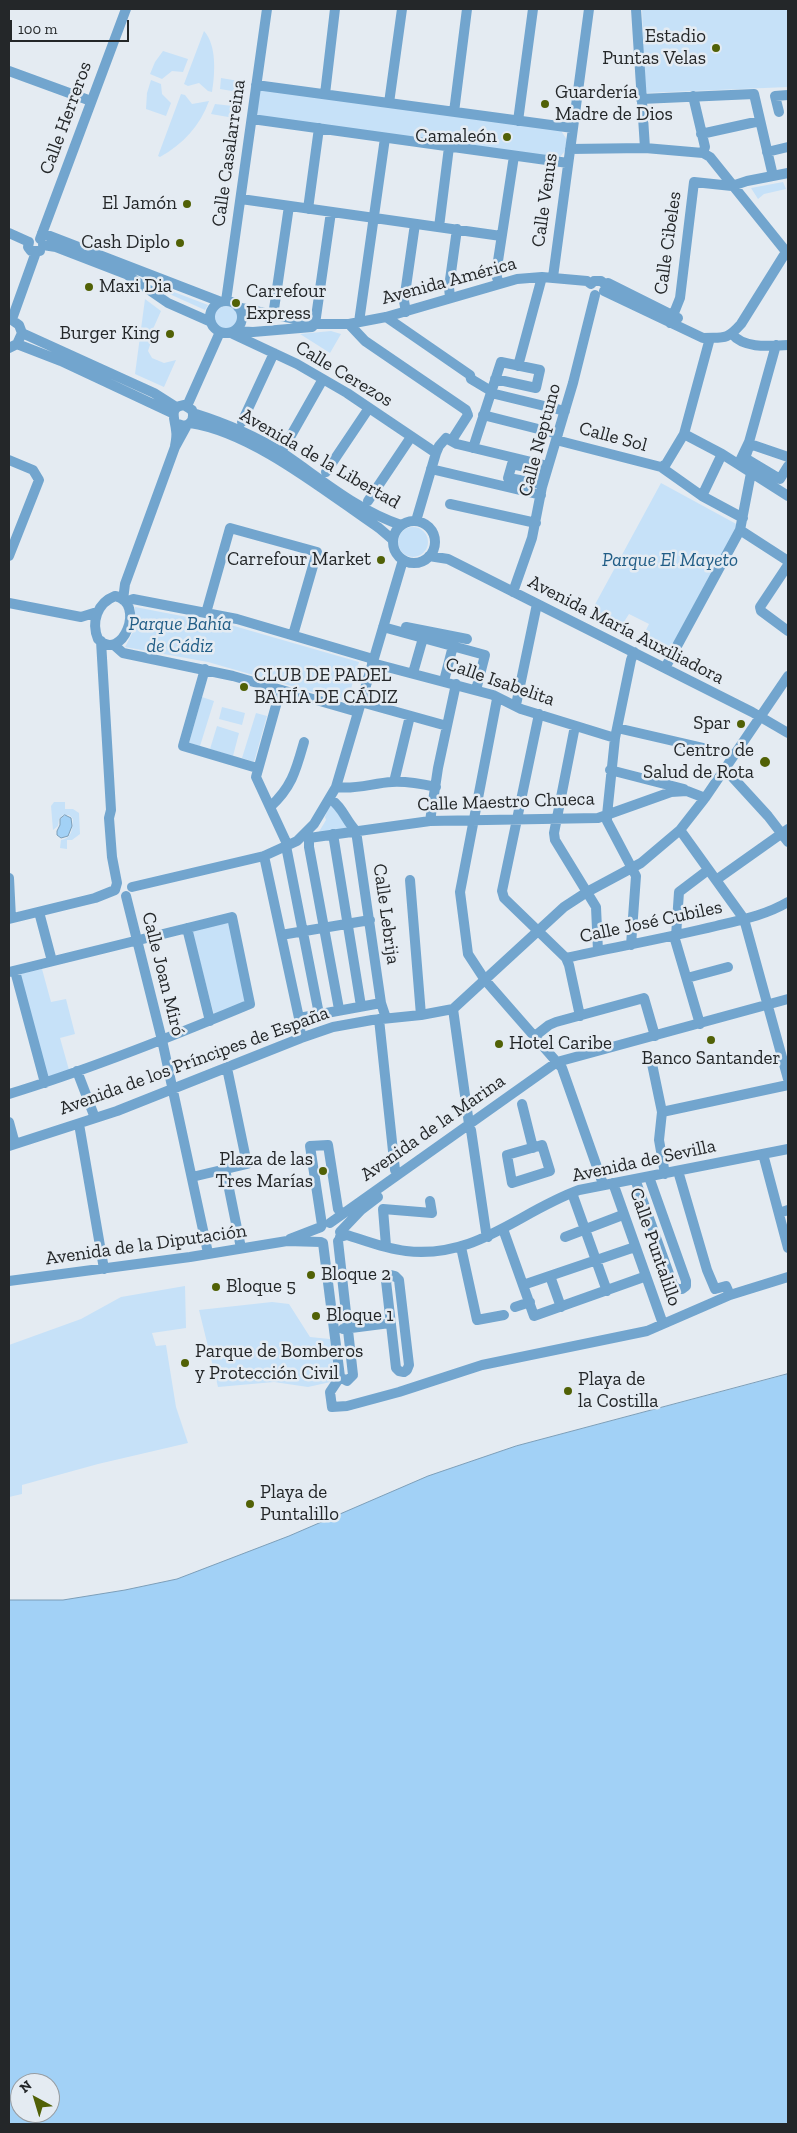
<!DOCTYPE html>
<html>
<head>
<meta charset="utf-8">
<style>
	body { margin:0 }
	#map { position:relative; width:797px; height:2133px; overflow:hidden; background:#e4ebf2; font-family:"Zilla Slab",serif }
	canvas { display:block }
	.frame { position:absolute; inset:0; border:10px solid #242729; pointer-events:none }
	.north { position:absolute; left:10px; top:2073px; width:50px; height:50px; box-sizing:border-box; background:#e4ebf2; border:1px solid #979da2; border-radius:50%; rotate:321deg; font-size:14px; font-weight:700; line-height:20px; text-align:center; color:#242729 }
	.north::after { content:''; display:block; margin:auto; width:18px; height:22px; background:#516106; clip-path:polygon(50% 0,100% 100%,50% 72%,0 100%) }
	.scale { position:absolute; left:10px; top:20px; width:119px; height:22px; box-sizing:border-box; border:2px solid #242729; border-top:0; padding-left:6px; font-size:15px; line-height:18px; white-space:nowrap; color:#242729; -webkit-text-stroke:4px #e4ebf2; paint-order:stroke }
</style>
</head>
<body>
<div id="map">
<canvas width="797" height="2133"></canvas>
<div class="frame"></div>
<div class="north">N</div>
<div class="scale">100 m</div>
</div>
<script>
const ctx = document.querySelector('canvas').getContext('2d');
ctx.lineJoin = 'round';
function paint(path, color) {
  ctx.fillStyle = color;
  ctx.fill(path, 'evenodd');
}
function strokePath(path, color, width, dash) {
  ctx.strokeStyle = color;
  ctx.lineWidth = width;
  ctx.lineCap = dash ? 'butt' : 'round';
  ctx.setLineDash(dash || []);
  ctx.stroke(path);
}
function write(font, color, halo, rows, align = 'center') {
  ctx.font = font + ' "Zilla Slab",serif';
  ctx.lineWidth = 5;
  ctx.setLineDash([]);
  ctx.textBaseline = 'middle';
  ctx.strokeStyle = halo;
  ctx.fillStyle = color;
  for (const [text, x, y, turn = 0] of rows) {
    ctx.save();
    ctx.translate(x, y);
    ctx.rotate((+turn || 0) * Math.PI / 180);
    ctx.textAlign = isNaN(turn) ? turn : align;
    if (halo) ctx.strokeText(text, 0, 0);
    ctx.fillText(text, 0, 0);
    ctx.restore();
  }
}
const green = new Path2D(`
	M642 9H788V87L645 93Z
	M204 31C217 45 215 74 212 92L208 91 199 83 188 86 184 84Z
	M163 51 188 59 183 72 172 71 162 79 150 74 155 62Z
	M221 78 245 82 244 93 220 89Z
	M151 80 161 84 162 94 171 103 166 116 146 109 147 93Z
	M262 89 560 129 567 140 565 151 559 158 258 116 257 113 259 92Z
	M181 94 185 95 192 104 209 101C200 126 183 144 160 157L158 156Z
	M215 104 242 107 240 119 211 114Z
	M783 182 786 189 764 194 758 199 751 188Z
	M160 281 168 284 166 289 208 305 205 310 165 292 162 296 154 288 155 285Z
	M145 299 161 311 153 329 155 330 148 351 152 358 164 363 176 360 164 387 135 374Z
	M214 318a12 12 0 1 1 24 0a12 12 0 1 1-24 0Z
	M331 331 341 334 330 353 300 334Z
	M661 483 740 526 672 651 643 636 649 624 629 614 622 625 592 610Z
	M398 542a15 15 0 1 1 30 0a15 15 0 1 1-30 0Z
	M135 607 234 626 359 662 347 702 208 662 125 647 135 628Z
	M202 697 214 701 200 746 189 743Z
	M222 707 245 713 242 725 219 719Z
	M256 713 267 716 254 762 242 758Z
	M217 726 239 733 233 756 210 749Z
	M54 802H65V809H73L79 813 80 834 72 840H67V849L60 848 61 840C73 838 72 828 73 819L69 815H63L59 819 58 826 53 830 51 806Z
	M330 803 351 830 317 835 326 820 325 817Z
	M230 922 246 1002 214 1015 192 931Z
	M42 969 51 1002 66 999 75 1034 60 1038 69 1070 47 1078 20 974Z
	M185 1286 186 1328 152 1333 156 1346 166 1345 176 1407 188 1443 98 1464 22 1485V1494L9 1497V1345L81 1319 121 1297Z
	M272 1302 289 1304 310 1337 330 1339 335 1381 308 1387 274 1382 218 1387 199 1310Z`);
const water = new Path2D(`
	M65 815 71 818 72 826 68 836 61 838 57 835V831L60 825V819Z
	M788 1374V2124H9V1600H63L125 1590 177 1579 289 1536 428 1476 516 1446ZM20 2083H50V2113H20Z`);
const minor = new Path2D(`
	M636 9 645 148
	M9 71 91 101
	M256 85 573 128
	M325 94 335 9
	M693 96 705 147 703 153
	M641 99 754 94 773 176
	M389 103 402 9
	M454 112 467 9
	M779 112 775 96 788 95
	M252 119 568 163
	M518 121 533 9
	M701 134 760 121
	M570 149 645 148 703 153 710 157 788 254
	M767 152 788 147
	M241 199 501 236
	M308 209 319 128
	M439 227 449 147
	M9 233 29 242
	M42 233 221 302
	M40 239 126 9
	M29 242 28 247 31 251H40
	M43 245 56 247 126 274 168 303 211 322
	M553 277 589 9
	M499 284 496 274 514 156
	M591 284 594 281H601L605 284 608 283 678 318
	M604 291 703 338C723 337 726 341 741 324L786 252
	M450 298 449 287 457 229
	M226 301 267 9
	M210 317a16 16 0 1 1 32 0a16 16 0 1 1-32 0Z
	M238 307C249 310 312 322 315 324
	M406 312 404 301 415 224
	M273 316 289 206
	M386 317 470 375 471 379 491 391
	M9 318 19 325 22 333 17 344 9 348
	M12 319 36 252
	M359 322 385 138
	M670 323 680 298 694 182 732 186 747 181 788 173
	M315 324 331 212
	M349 324 365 341 466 410 468 415 452 440
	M234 331 253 332 312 327 315 324H349L386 317 517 279 542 277 587 281 591 284
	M22 333 154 393 176 407
	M233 334 297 364 347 393 436 453
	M732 334C744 349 770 346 788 345
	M17 344 61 361 172 413
	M518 366 542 277
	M491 393 565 411
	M187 406 220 332
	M193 413C225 423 256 436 284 454 321 479 358 511 401 525
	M483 415 558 434
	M242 422 274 353
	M175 423 184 426C192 424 195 418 192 410L184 405C168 407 175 419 176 430 177 435 176 441 175 446
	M190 423C253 432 327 493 379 528L393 540
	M684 434 722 454 788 496
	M556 440 661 467
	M285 446 323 379
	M473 448 501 362 540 370 536 388 495 379
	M788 457 750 444 745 458 780 479 788 466
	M9 460 33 470 39 480 9 556
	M740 461 749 442 776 345
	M512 464 539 470 537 483 508 478Z
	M661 467 666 464 684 434 710 338
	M661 467 702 496 743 518
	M431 469 541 495
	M326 472 369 408
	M702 496 722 454
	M368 501 411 437
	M450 504 536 523
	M416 521 436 453 439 446 446 438 457 444 548 466
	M393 542a21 21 0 1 1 42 0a21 21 0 1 1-42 0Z
	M740 530 788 561
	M429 556 448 559 752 712 788 733
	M788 565 760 607 761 611 788 631
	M513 592 532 538 542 487 573 383 595 295
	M115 596C147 602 122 664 98 639 91 622 97 603 115 596Z
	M123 600 125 584 175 447 187 425
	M126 602 133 599 237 619 373 659
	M9 603 81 617 97 612
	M206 613 230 528 317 552 293 635
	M383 627 485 655 476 690
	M406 627 467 639
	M101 641 111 810 109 818 112 857 117 883 115 890
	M114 645 123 653 233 676 358 712
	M372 663 493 695 521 709 615 738
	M665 668 740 530 751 473
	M205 669 183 746 257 768
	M413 673 423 638
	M444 681 453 646
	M280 691 256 777 288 846
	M497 699 460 892 468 954 485 980 562 1068 603 1184
	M361 702 447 726
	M516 705 537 604
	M539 714 502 891 504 898 566 958 569 965 580 1016
	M575 726 554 833 555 840 596 907 598 951
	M617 728 734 755
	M725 769 768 816 788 842
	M610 770 684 789
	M394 782 410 716
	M336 787C355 790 373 783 392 782 407 781 422 784 436 787
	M330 799C342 806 346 821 356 831
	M270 807C292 787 296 770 304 742
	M430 821 438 768 456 684
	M680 830 744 919 788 1079
	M356 831 381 1003
	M333 834 361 1006
	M304 835 309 838 430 821 598 818 671 792 687 791 705 798
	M309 838V847L339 1009
	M286 846 319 1014
	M264 856 299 1018
	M9 878 11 918
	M410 880 421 1015
	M716 880 788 829
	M132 887 264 856 297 841 314 824 336 787 403 560
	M126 896 162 1040 208 1253
	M39 912 52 961
	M9 919 95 898 115 890
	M187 928 210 1021
	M281 935 370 920
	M674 936 700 1024
	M676 936 679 892 708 870
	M631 945 636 876 607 821V815L615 738 631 660 634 652
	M566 958C616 947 666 938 716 926 741 920 766 915 788 902
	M15 971 45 1083
	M9 972 232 917 250 1004C171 1037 91 1069 9 1094
	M687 978 728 967
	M453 1009 469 1124
	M379 1019 395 1170 399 1174
	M535 1036 549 1025 556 1022 644 998 655 1036
	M301 1038 299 1018 381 1003 386 1018
	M651 1059 662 1112 659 1140 665 1174
	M77 1071 95 1118
	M522 1104 533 1148
	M662 1112 788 1085
	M9 1122 15 1144
	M79 1124 104 1269
	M471 1130 486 1232 488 1237
	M542 1145 550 1171 512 1183 507 1155Z
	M9 1146 117 1111 301 1038 333 1027 372 1020 421 1015 453 1009 564 907 587 892 641 863 680 830 705 798 788 676
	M763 1154 788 1248
	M225 1169 241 1248
	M678 1171 707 1270 715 1289 726 1286 730 1295
	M192 1177 247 1164 227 1068
	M635 1179 673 1285 677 1289H682L686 1286V1281L649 1177
	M613 1183 663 1324
	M572 1193 607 1291
	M779 1213 788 1210
	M330 1223 557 1062 788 999
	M322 1225 310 1146 328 1145 338 1209 342 1214
	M503 1229 534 1316 641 1278
	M340 1232 361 1210 378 1197
	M340 1237 347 1235C366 1241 386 1249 406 1251 477 1259 518 1212 579 1190L788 1149
	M565 1237 620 1216
	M290 1239 321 1227
	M323 1243 340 1377 347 1381 353 1375 338 1241
	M386 1246 383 1209 432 1213 430 1201
	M461 1247 477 1320 504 1315
	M391 1275 395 1276 399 1280 409 1365 407 1370 404 1372 399 1371 396 1368 386 1281Z
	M550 1276 561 1307
	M9 1281 190 1257 287 1241 321 1242
	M523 1285 632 1248
	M515 1307 530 1302
	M343 1329 390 1323
	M340 1377 330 1392 332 1407 347 1406 399 1392 482 1365 647 1331 730 1295 788 1277`);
const markers = [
	[716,48,5,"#516106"],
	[545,104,5,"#516106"],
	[507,137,5,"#516106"],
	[187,204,5,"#516106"],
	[180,243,5,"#516106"],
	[89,287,5,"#516106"],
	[236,303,5,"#516106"],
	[170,334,5,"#516106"],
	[381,560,5,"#516106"],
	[244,687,5,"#516106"],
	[741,724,5,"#516106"],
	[765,762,6,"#516106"],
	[711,1040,5,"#516106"],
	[499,1044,5,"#516106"],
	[323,1171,5,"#516106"],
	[311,1275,5,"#516106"],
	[216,1287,5,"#516106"],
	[316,1316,5,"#516106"],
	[185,1363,5,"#516106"],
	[568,1391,5,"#516106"],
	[250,1504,5,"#516106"]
];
const poiNames = [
	["Estadio",706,37,"right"],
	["Puntas Velas",706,59,"right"],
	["Guardería",555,93],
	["Madre de Dios",555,115],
	["Camaleón",497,137,"right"],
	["El Jamón",177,204,"right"],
	["Cash Diplo",170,243,"right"],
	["Maxi Dia",99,287],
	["Carrefour",246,292],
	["Express",246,314],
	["Burger King",160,334,"right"],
	["Carrefour Market",371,560,"right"],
	["CLUB DE PADEL",254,676],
	["BAHÍA DE CÁDIZ",254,698],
	["Spar",731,724,"right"],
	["Centro de",754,751,"right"],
	["Salud de Rota",754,773,"right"],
	["Hotel Caribe",509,1044],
	["Banco Santander",711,1059,"center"],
	["Plaza de las",313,1160,"right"],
	["Tres Marías",313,1182,"right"],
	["Bloque 2",321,1275],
	["Bloque 5",226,1287],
	["Bloque 1",326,1316],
	["Parque de Bomberos",195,1352],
	["y Protección Civil",195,1374],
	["Playa de",578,1380],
	["la Costilla",578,1402],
	["Playa de",260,1493],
	["Puntalillo",260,1515]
];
const streetNames = [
	["Calle Herreros",66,118,-70],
	["Calle Casalarreina",229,153,-82],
	["Calle Venus",545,200,-82],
	["Calle Cibeles",668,243,-82],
	["Avenida América",449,281,-15],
	["Calle Cerezos",344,374,31],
	["Calle Sol",613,437,15],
	["Calle Neptuno",540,440,-75],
	["Avenida de la Libertad",320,459,30],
	["Avenida María Auxiliadora",626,630,27],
	["Calle Isabelita",500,682,19],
	["Calle Maestro Chueca",506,802,-2],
	["Calle Lebrija",386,914,82],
	["Calle José Cubiles",651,922,-12],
	["Calle Joan Miró",163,974,76],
	["Avenida de los Príncipes de España",194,1061,-20],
	["Avenida de la Marina",433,1128,-35],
	["Avenida de Sevilla",644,1161,-12],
	["Avenida de la Diputación",146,1245,-8],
	["Calle Puntalillo",655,1247,71]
];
const parkNames = [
	["Parque El Mayeto",670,561],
	["Parque Bahía",180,625],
	["de Cádiz",180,647]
];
paint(green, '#c6e1f8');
paint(water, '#a2d1f6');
strokePath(water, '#7c9eb8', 1);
strokePath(minor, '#72a5ce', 10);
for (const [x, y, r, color] of markers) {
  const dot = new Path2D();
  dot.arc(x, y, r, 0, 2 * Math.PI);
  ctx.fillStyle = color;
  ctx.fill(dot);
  strokePath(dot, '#e4ebf2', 2);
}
write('19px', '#242729', '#e4ebf2', poiNames, 'left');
write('19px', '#242729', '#e4ebf2', streetNames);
write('italic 19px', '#215d86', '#e4ebf2', parkNames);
</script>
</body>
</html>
